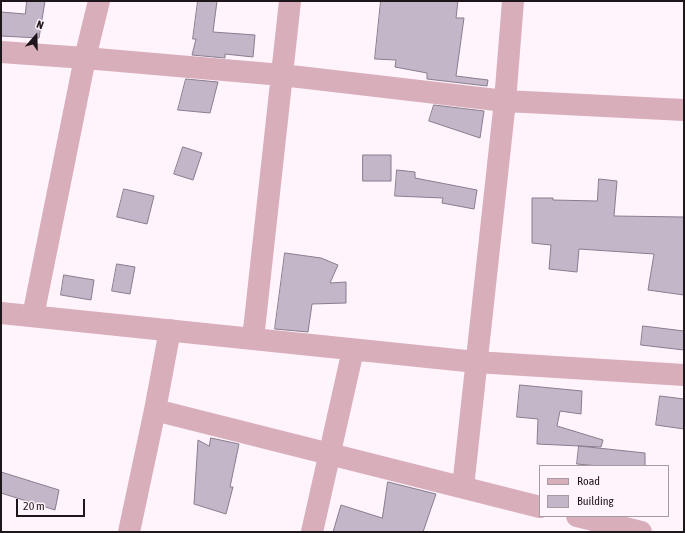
<!DOCTYPE html>
<html>
<head>
<meta charset="utf-8">
<style>
	body { margin:0 }
	#map { position:relative; width:685px; height:533px; overflow:hidden; background:#fff3fc; font-family:"Asap Condensed",sans-serif }
	canvas { display:block }
	.frame { position:absolute; inset:0; border:2px solid #1d171c; pointer-events:none }
	.legend { position:absolute; left:539px; top:465px; width:130px; height:52px; box-sizing:border-box; background:#fff3fc; border:1px solid #a59ba2; margin:0; padding:5px 7px; list-style:none; font-size:12px; color:#1d171c }
	.legend li { display:flex; align-items:center; gap:8px; height:20px }
	.legend b { width:20px; border:1px solid #a59ba2 }
	.north { position:absolute; left:16px; top:16px; width:40px; height:40px; -webkit-text-stroke:3px #fff3fc; paint-order:stroke; rotate:20deg; font-size:11px; font-weight:700; line-height:16px; text-align:center; color:#1d171c }
	.north::after { content:''; display:block; margin:auto; width:14px; height:18px; background:#1d171c; clip-path:polygon(50% 0,100% 100%,50% 72%,0 100%) }
	.scale { position:absolute; left:16px; top:499px; width:69px; height:18px; box-sizing:border-box; border:2px solid #1d171c; border-top:0; padding-left:5px; font-size:12px; line-height:14px; white-space:nowrap; color:#1d171c; -webkit-text-stroke:3px #fff3fc; paint-order:stroke }
</style>
</head>
<body>
<div id="map">
<canvas width="685" height="533"></canvas>
<div class="frame"></div>
<ul class="legend">
<li><b style="height:5px;background:#d9aebb"></b>Road</li>
<li><b style="height:11px;background:#c2b6c8"></b>Building</li>
</ul>
<div class="north">N</div>
<div class="scale">20 m</div>
</div>
<script>
const ctx = document.querySelector('canvas').getContext('2d');
ctx.lineJoin = 'round';
function paint(path, color) {
  ctx.fillStyle = color;
  ctx.fill(path, 'evenodd');
}
function strokePath(path, color, width, dash) {
  ctx.strokeStyle = color;
  ctx.lineWidth = width;
  ctx.lineCap = dash ? 'butt' : 'round';
  ctx.setLineDash(dash || []);
  ctx.stroke(path);
}
const building = new Path2D(`
	M27 1H45L39 38 1 36V12L25 14Z
	M198 1H217L213 32 255 35 253 57 225 54V58L192 55 196 39H193Z
	M381 1H458L456 18H464L456 76 488 80 487 86 427 79V73L395 67 396 60 375 59Z
	M186 79 218 82 210 113 178 110Z
	M434 105 484 111 480 138 429 121Z
	M183 147 202 153 193 180 174 174Z
	M363 155H391V181H363Z
	M397 170 415 172V178L477 190 474 209 442 203 443 198 395 196Z
	M599 179 617 181 614 216 684 217V295L648 290 654 254 579 249 577 272 549 269 551 245 532 243V198H553V200L597 201Z
	M124 189 154 196 147 224 117 217Z
	M285 253 321 258 338 265 330 283 346 282V303L312 304 308 332 275 329Z
	M117 264 135 267 130 294 112 291Z
	M64 275 94 280 91 300 61 295Z
	M643 326 684 331V350L641 345Z
	M520 385 582 391 581 414 560 411 557 426 603 440 601 447 537 444 538 419 517 417Z
	M660 396 684 399V429L656 425Z
	M211 438 239 444 230 487H233L226 514 194 504 198 440 209 446Z
	M579 446 645 453V466H598L577 464Z
	M1 472 59 490 55 510 1 493Z
	M388 482 436 494 423 532H333L341 505 382 518Z`);
const minor = new Path2D(`
	M1 52 85 58 282 75 505 101 684 110
	M1 313 476 362 684 375
	M33 316 85 58 99 1
	M253 339 290 1
	M155 410 540 507
	M463 487 505 101 513 1
	M577 516 641 532
	M129 532 155 410 170 330
	M312 532 353 350`);
paint(building, '#c2b6c8');
strokePath(building, '#887d8e', 1);
strokePath(minor, '#d9aebb', 22);
</script>
</body>
</html>
